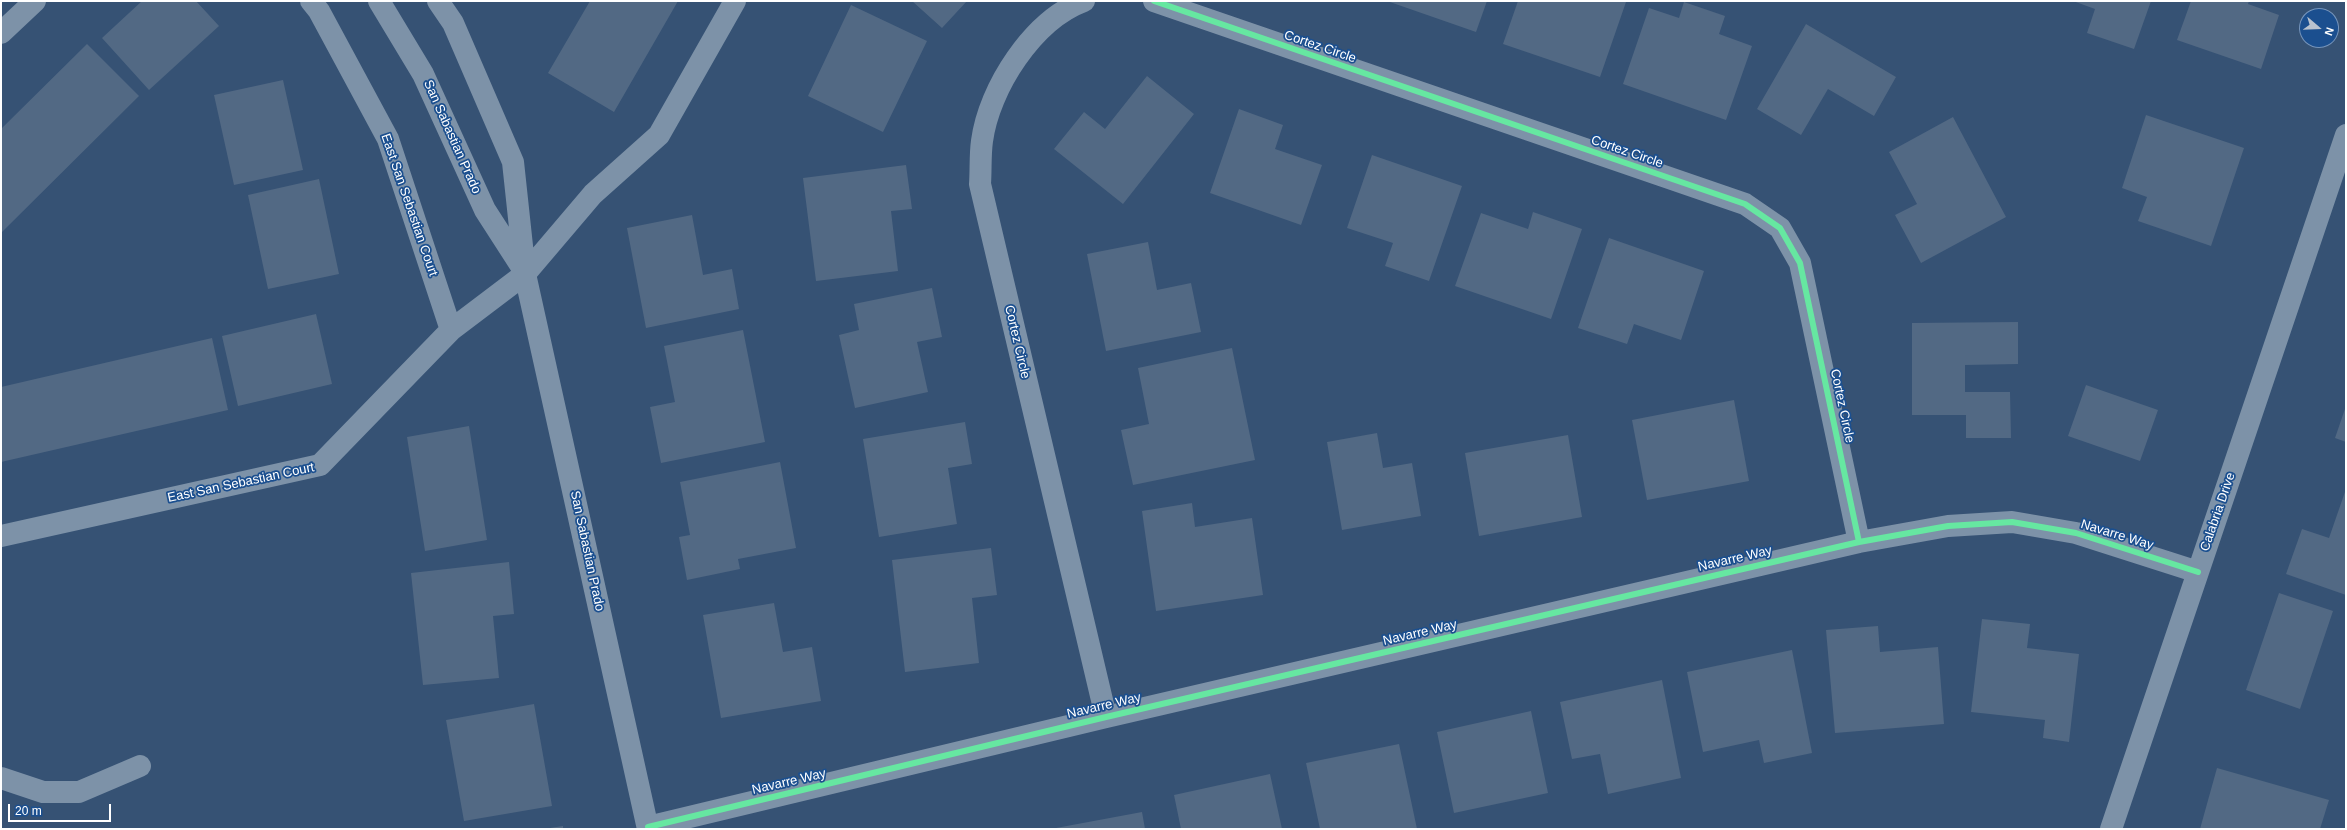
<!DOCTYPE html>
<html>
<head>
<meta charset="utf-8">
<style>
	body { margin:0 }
	#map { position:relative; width:2347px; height:830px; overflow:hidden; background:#365274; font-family:Helvetica,sans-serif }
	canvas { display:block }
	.frame { position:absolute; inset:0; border:2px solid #fff; pointer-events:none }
	.north { position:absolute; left:2299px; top:8px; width:40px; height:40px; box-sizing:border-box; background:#1b4f8f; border:1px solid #7695bc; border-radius:50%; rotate:109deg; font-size:11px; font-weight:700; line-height:16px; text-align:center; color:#fff }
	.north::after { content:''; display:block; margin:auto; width:14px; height:18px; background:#b9c2ce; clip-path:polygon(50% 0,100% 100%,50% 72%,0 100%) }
	.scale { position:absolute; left:8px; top:804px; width:103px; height:18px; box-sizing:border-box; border:2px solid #fff; border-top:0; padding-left:5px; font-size:12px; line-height:14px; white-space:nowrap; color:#fff; -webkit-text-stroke:3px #1b4f8f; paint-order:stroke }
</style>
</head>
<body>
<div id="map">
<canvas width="2347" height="830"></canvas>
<div class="frame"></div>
<div class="north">N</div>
<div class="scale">20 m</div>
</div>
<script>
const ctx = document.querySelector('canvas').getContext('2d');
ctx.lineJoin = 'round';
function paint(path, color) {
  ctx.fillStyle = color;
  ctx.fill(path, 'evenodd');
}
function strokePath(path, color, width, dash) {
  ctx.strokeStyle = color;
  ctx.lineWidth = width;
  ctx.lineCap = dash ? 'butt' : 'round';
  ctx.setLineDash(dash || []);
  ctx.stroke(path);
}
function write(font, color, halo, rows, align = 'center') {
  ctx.font = font + ' Helvetica,sans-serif';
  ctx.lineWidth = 3.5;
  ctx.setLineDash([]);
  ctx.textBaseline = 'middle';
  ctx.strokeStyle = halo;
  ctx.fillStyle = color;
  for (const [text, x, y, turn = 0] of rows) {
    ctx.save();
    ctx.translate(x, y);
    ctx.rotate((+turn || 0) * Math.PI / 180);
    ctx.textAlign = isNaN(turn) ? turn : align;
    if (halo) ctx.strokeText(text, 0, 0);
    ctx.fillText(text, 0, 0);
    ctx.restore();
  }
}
const building = new Path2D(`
	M142 1H196L219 26 149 90 102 38Z
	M590 1H678L614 112 548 73Z
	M912 1H967L942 28Z
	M1387 1H1487L1476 32Z
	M1518 1 1626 2 1600 77 1503 44Z
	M2073 1H2151L2134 49 2087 33 2095 9Z
	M2191 1H2249L2248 4 2279 15 2261 69 2177 40Z
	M1684 2 1725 16 1719 34 1752 46 1726 120 1623 84 1649 8 1679 18Z
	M851 5 927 41 883 132 808 96Z
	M1806 24 1896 77 1874 116 1828 89 1801 135 1757 109Z
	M87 44 139 96 1 233V129Z
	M1147 76 1194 114 1123 204 1054 149 1084 112 1105 129Z
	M283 80 303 170 234 185 214 95Z
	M1239 109 1283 125 1275 149 1322 165 1301 225 1210 193Z
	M2146 115 2244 148 2211 246 2138 221 2147 197 2122 188Z
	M1953 117 2006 217 1921 263 1895 215 1917 204 1889 152Z
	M1372 155 1462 186 1429 281 1385 266 1393 243 1347 228Z
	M906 165 912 209 891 211 898 271 816 281 803 178Z
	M319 179 339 274 268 289 248 195Z
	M1533 212 1582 229 1551 319 1455 286 1481 213 1528 229Z
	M692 215 703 275 732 269 739 309 646 328 627 228Z
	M1609 238 1704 271 1681 340 1634 324 1627 344 1578 328Z
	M1148 242 1157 290 1191 283 1201 332 1106 351 1087 254Z
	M932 288 942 337 917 342 928 392 855 408 839 335 859 330 854 304Z
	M316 314 332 384 238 406 222 336Z
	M2018 322V364L1965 365V392H2010L2011 438H1966V415H1912V323Z
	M743 330 765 442 661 463 650 407 675 402 664 346Z
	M212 338 228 410 1 462V387Z
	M1232 348 1255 460 1133 485 1121 430 1149 424 1138 368Z
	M2086 385 2158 410 2140 461 2068 436Z
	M1734 400 1749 481 1647 500 1632 420Z
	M2346 406V442L2335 438Z
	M965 422 972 464 948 468 957 524 879 537 863 439Z
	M469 426 487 540 425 551 407 437Z
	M1377 433 1383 468 1412 463 1421 516 1342 530 1327 442Z
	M1568 435 1582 517 1479 536 1465 453Z
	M780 462 796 548 738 559 740 569 687 580 679 537 690 535 680 482Z
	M2346 489V595L2286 574 2302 529 2329 538Z
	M1192 503 1195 527 1252 518 1263 595 1156 611 1142 511Z
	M991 548 997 595 972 598 979 663 905 672 892 560Z
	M509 562 514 614 493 616 499 678 423 685 411 573Z
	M2279 593 2333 611 2300 709 2246 690Z
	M774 603 783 652 812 647 821 701 721 718 703 615Z
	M1982 619 2030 624 2027 648 2079 654 2069 742 2043 738 2045 720 1971 712Z
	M1878 626 1880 652 1938 647 1944 724 1835 733 1826 630Z
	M1792 650 1812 753 1764 763 1759 740 1703 752 1687 672Z
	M1662 680 1681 778 1608 794 1600 754 1572 759 1560 702Z
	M534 704 552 806 464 821 446 720Z
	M1531 711 1548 793 1454 813 1437 732Z
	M1399 744 1417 829H1320L1306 763Z
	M2217 768 2329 800 2320 829H2200Z
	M1270 774 1282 829H1181L1174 795Z
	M1142 812 1145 829H1056V828Z
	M563 826V829H550V828Z`);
const minor = new Path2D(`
	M311 1 319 11 388 139 451 330
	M379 1 423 74 485 210 523 269
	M438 1 453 23 513 162 525 274 648 829
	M1084 1C1033 20 989 88 982 141 980 155 981 170 980 184L1106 717
	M1154 1 1745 204 1780 228 1800 263 1859 542
	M1 33 35 1
	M1 536 320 465 451 330 525 274 593 194 659 135 735 1
	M1 778 43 792H79L140 766
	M648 827 1106 717 1859 542 1948 526 2012 522 2076 533 2198 572
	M2111 829 2346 135`);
const cycleway = new Path2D(`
	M1154 1 1745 204 1780 228 1800 263 1859 542
	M648 827 1106 717 1859 542 1948 526 2012 522 2076 533 2198 572`);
const streetNames = [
	["Cortez Circle",1320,47,19],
	["San Sabastian Prado",452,137,66],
	["Cortez Circle",1627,152,19],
	["East San Sebastian Court",409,205,71],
	["Cortez Circle",1017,342,77],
	["Cortez Circle",1842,406,78],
	["East San Sebastian Court",241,483,-12],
	["Calabria Drive",2218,512,-71],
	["Navarre Way",2117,535,17],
	["San Sabastian Prado",587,551,78],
	["Navarre Way",1735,559,-13],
	["Navarre Way",1420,633,-13],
	["Navarre Way",1104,706,-13],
	["Navarre Way",789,782,-13]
];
paint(building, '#526984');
strokePath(minor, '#7d92a8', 22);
strokePath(cycleway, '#66e7a1', 6);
write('13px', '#fff', '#1b4f8f', streetNames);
</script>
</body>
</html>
